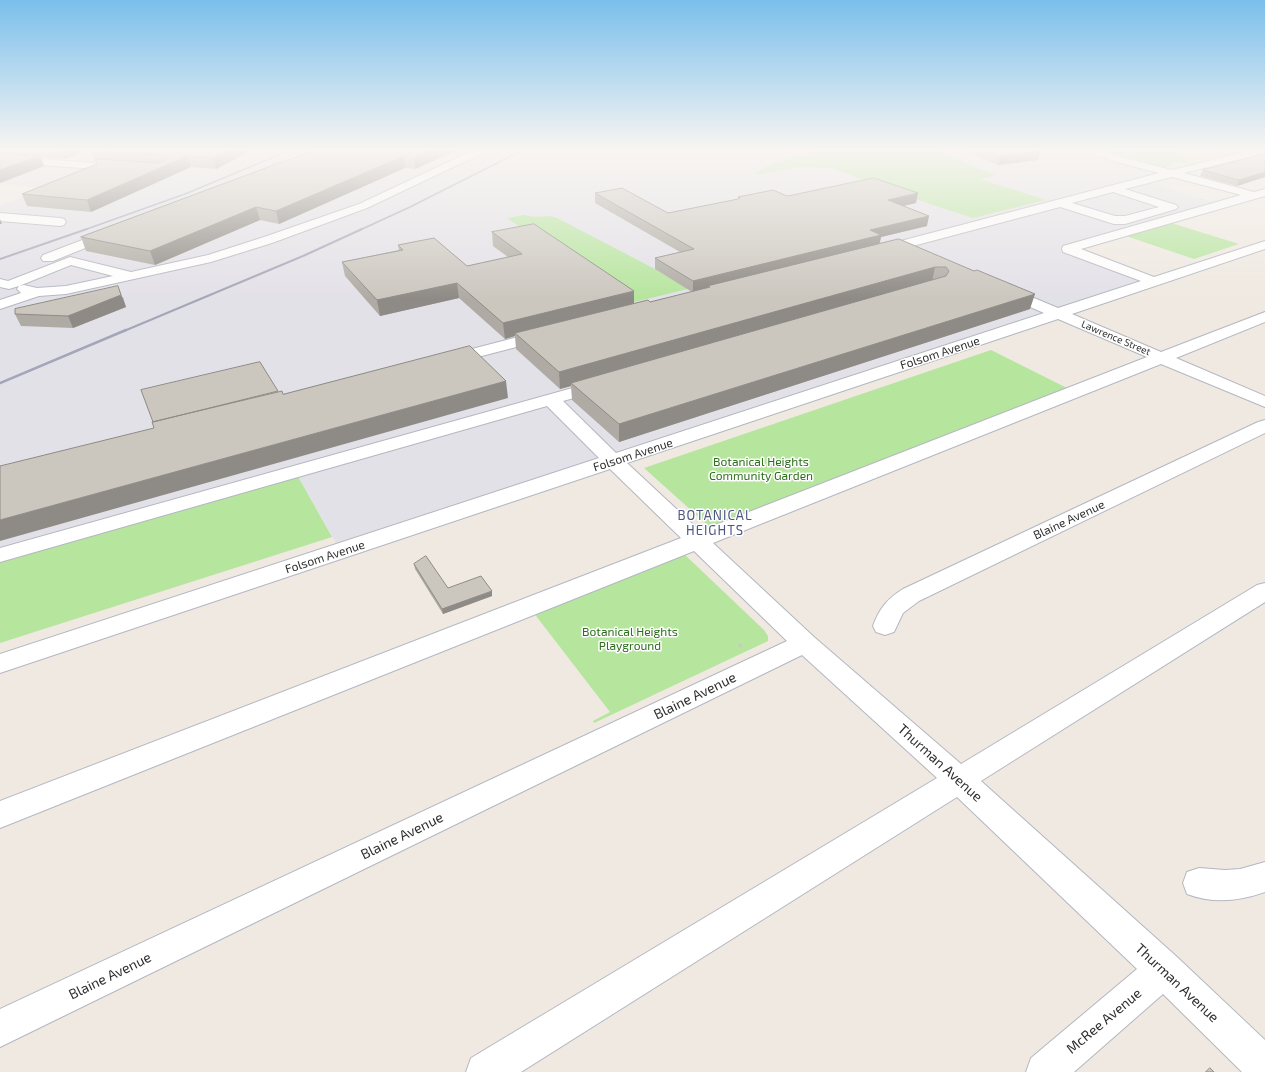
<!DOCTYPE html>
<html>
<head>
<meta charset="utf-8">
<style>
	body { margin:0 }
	canvas { display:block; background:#efe9e1 }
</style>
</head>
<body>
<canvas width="1265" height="1072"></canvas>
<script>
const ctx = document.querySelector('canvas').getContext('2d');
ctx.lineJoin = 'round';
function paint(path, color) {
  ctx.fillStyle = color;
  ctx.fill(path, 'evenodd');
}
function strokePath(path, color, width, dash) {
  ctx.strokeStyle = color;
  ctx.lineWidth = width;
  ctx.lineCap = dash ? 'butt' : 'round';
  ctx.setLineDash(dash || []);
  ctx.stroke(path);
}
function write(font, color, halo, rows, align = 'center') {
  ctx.font = font + ' "Exo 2",sans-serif';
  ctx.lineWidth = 3;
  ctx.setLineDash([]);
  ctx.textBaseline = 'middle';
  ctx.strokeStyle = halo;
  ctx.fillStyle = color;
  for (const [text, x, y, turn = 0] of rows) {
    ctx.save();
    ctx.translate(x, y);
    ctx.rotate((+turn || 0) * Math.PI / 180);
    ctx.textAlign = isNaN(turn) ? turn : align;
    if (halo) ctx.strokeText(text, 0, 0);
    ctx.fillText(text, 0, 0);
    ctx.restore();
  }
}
const industrial = new Path2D(`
	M134 149H1080L1097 156 1154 172 1155 174 1136 179 1217 203 1059 248 1142 280 336 543 296 473 0 558V206L43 188 0 184V174L37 164 71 151 121 154Z`);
const education = new Path2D(`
	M1096 149H1256L1169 170 1108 154Z`);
const green = new Path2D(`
	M816 149H932L996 175 980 179 1046 200 973 218 930 204 831 168 799 167 755 175C764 164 803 154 817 151Z
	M1101 149H1186L1172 153 1191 162C1185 164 1180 162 1174 163 1172 163 1169 166 1164 167Z
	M525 215C536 219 547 214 557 218L655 269 688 289 630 303 507 218Z
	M1168 222 1239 244 1194 259 1123 235Z
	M991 350 1071 390 712 529 644 468Z
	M296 473 332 537 0 643V558Z
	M683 553 764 630 768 636V641L594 723 593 721 610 712 533 612Z`);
const path = new Path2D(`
	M739 644 743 648`);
const minor = new Path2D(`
	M307 149H320L318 151 282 168 278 169 273 166 274 164Z
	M476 149H489L487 151 367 208 272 243 211 262 66 294 39 296 0 309V300L21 293 17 289 19 286 9 289 0 287V279L8 281 70 257 131 272 208 255 264 237 359 204ZM71 265 113 276 66 286 37 288 24 285 19 286Z
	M1084 149H1099L1125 158 1172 170 1257 149H1265V153L1184 173 1254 192 1265 189V196L1081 249 1154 277 1265 241V249L1072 314 1161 352 1265 312V322L1176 358 1265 396V407L1161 364 713 543 814 637 961 764 1257 585 1265 583V602L981 781 1177 957 1265 1040V1072H1242L1163 994 1074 1072H1026L1031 1058 1137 969 957 797 521 1072H466L471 1058 937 778 802 655 0 1047V1009L787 641 694 551 0 828V801L681 538 610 469 0 673V654L599 458 547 406 0 562V548L601 380 607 381 610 385 607 389 563 401 616 453 1044 313 1000 294 998 291 1000 288 1005 287 1010 288 1058 308 1141 281 1063 252 1062 249 1063 246 1241 195 1172 177 1125 189 1176 205 1178 207 1176 209 1125 224H1114L1060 207 879 255 874 254 872 251 874 248 1159 173 1117 162 1086 151ZM1113 192 1159 207 1125 216H1115L1072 203ZM1058 319 1147 357 700 531 627 463Z
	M0 156 123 165 128 168 123 171 0 162Z
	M0 213 60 218 64 219 66 222 64 225 60 226 0 221Z
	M111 229 115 230 117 233 115 236 53 261H43L41 258 43 255Z
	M545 330 551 332 553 335 551 338 447 365 441 363 439 360 441 357Z
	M1265 420V433L919 601 903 613 894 632 885 635 876 632 873 626C879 609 887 599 903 589L1258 422Z
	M1265 862V892C1240 901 1213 904 1187 894L1183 883 1187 872 1199 868 1225 870 1240 869Z`);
const railFar2 = new Path2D(`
	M84 230 185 194 293 149
	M360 230 410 207 525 149`);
const railFar1 = new Path2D(`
	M0 259 87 229
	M124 331 303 256 362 229`);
const rail = new Path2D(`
	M0 383 126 330`);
const wall = new Path2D(`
	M0 149H254L216 169 191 167 91 212 27 206 22 194 97 164 90 149 65 159 41 157 44 166 0 183Z
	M317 149H460L415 169 405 168 279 224 260 220 155 265 86 251 81 237Z
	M960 149H1036L1038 160 998 165Z
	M1265 154V177L1237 186 1200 176 1203 170Z
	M595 193 668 213 738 199V197L787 196 916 203 903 206 927 226 881 237 880 243 899 239 1030 309 619 442 572 400 571 386 560 389 516 349 515 336 505 339 459 298 380 316 345 276 342 262 399 250 398 245 467 266 508 257 493 246 492 232 634 304 650 302 692 292 655 269V258L680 252 595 203Z
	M123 297 126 307 73 328 21 326 15 314Z
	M414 564 448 588 492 596 443 614 415 569Z`);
const shadedWall = new Path2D(`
	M61 149H90L65 159Z
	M230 149H254L216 169 213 158Z
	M434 149H460L415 169 414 158Z
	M1041 151 1038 160 998 165 1000 156Z
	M40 156 44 166 0 183V170Z
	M187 156 191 167 91 212 87 200Z
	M404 156 405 168 279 224 276 211Z
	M1265 172V177L1237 186 1239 180Z
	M918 193 916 203 886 210 888 200Z
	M256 207 260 220 155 265 150 251Z
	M929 216 927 226 881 237 879 245 708 286V288L693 292V281L870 230Z
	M0 219 2 224H0Z
	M935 267 932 282 571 383V386L560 389 559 372Z
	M457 283 459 298 380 316 377 300Z
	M118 286 126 307 73 328 68 316Z
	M634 291V307L515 333V336L505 339 503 323Z
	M1035 294 1030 309 619 442V424Z
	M506 381 508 398 0 541V520Z
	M492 591V596L443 614 442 609Z`);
const building = new Path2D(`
	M91 149H230L213 158 187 156 87 200 22 194 97 164 95 159 160 163 167 158 161 155 91 150Z
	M317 149H434L414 158 404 156 276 211 256 207 150 251 81 237Z
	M983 149H1036L1041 151 1000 156Z
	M0 153 40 156 0 170Z
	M1265 154V172L1239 180 1203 170Z
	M874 178 918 193 888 200 929 216 870 230 881 235 693 281 655 258 694 249 595 193 622 188 668 213 738 199 740 198 738 197 773 190 787 196Z
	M534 224 634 291 503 323 457 283 377 300 342 262 403 250 398 245 434 238 467 266 522 254 492 232Z
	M899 239 974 271 977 270 1035 294 619 424 571 383 946 276 949 271 946 267H935L559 372 515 333 648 300 650 302 710 287 708 286Z
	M118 286 121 295 68 316 15 314V309Z
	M470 346 506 381 0 520V466L154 428 152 422 282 391 283 394Z
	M260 362 278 391 153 422 141 390Z
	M426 556 448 588 481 576 492 591 442 609 414 564Z
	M1210 1068 1214 1072H1206Z`);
const farStreetnames = [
	["Lawrence Street",1116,338,23]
];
const streetNames = [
	["Folsom Avenue",940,353,-18],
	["Folsom Avenue",633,455,-18],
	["Blaine Avenue",1069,520,-25],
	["Folsom Avenue",325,557,-18]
];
const parkNames = [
	["Botanical Heights",761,462],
	["Community Garden",761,476],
	["Botanical Heights",630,632],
	["Playground",630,646]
];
const neighbourhoodNames = [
	["BOTANICAL",715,516],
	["HEIGHTS",715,531]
];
const nearStreetnames = [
	["Blaine Avenue",695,696,-26],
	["Thurman Avenue",940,763,42],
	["Blaine Avenue",402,836,-26],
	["Blaine Avenue",110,976,-26],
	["Thurman Avenue",1177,983,43],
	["McRee Avenue",1104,1021,-40]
];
paint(industrial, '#e3e1e8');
paint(education, '#f0e6d1');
paint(green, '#b6e59e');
strokePath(minor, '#b4b7c1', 2);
strokePath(path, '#c9c9c9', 3, [4, 2.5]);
paint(minor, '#fff');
strokePath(railFar2, '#a3a6b8', 1.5);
strokePath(railFar1, '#a3a6b8', 2);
strokePath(rail, '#a3a6b8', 2.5);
paint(wall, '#afaba4');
paint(shadedWall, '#8e8b86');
paint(building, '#cbc7bf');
strokePath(building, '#8e8b86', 1);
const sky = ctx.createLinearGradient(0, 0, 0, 299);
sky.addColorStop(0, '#7abfeb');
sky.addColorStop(0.5, '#f8f5f2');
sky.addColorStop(1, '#f8f5f200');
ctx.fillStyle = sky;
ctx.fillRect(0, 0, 1265, 299);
write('10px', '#2e2e2e', '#fff', farStreetnames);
write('12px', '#2e2e2e', '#fff', streetNames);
write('12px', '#2c6e1b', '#fff', parkNames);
ctx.letterSpacing = '1px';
write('13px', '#4d5680', '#fff', neighbourhoodNames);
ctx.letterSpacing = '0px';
write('14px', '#2e2e2e', '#fff', nearStreetnames);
</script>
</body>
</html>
